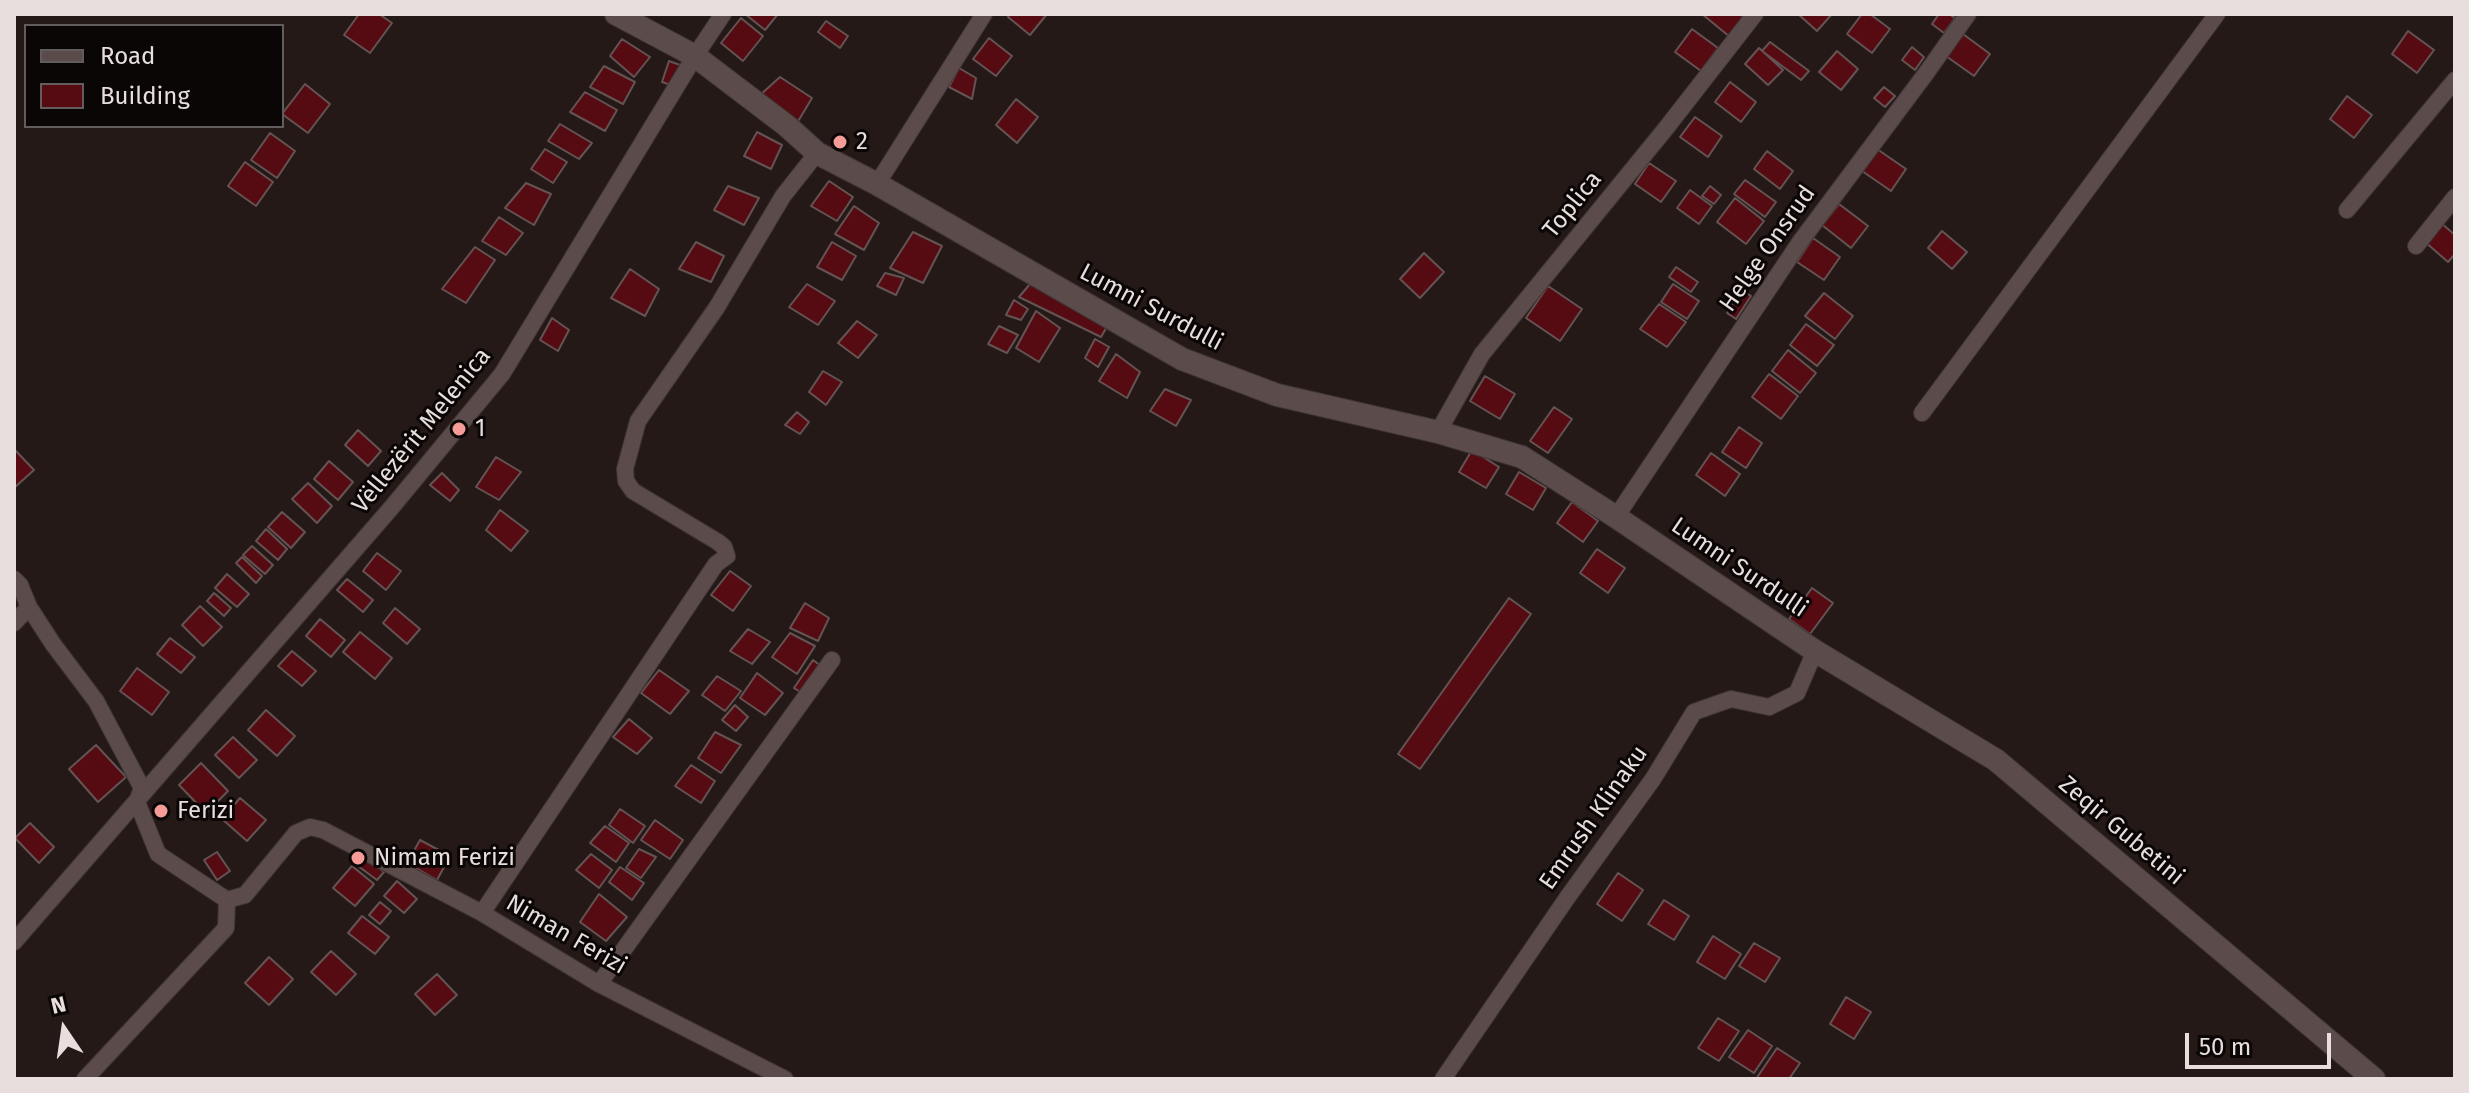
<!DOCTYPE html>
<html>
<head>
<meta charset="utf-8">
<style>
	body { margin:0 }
	#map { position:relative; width:2469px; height:1093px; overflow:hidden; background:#251918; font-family:"Fira Sans",sans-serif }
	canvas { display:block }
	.frame { position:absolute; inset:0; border:16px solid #e7dedd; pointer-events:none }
	.legend { position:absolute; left:24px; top:24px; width:260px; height:104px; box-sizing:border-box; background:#0b0606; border:2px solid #635c5c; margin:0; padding:10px 14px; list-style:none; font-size:24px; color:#e7dedd }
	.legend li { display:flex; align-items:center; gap:16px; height:40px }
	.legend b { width:40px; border:2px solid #635c5c }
	.north { position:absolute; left:24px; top:989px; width:80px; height:80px; -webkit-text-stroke:6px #0b0606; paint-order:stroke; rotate:347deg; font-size:22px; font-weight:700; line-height:32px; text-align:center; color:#e7dedd }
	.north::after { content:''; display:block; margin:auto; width:28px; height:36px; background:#e7dedd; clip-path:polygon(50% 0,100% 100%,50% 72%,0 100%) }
	.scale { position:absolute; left:2185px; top:1033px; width:146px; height:36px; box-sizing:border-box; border:4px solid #e7dedd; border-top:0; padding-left:10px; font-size:24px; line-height:28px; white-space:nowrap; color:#e7dedd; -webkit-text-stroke:6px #0b0606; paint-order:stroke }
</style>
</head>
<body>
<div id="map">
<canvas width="2469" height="1093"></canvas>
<div class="frame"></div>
<ul class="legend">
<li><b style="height:10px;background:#5b4c4b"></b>Road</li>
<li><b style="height:22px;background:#560b12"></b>Building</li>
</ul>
<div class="north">N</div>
<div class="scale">50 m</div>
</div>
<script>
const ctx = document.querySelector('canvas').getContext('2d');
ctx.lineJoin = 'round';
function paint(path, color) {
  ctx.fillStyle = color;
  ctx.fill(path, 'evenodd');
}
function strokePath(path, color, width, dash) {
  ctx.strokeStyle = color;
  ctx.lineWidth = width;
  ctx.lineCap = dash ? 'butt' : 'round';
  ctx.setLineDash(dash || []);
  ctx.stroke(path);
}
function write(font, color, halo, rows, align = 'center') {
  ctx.font = font + ' "Fira Sans",sans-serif';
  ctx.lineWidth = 6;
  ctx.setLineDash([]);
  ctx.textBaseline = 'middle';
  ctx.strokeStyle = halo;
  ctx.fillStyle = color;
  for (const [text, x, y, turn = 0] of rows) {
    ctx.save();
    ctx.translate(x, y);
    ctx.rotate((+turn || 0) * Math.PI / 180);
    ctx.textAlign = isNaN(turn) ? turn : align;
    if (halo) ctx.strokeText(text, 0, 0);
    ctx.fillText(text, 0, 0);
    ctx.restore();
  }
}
const building = new Path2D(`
	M359 14H379L392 23 370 53 344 35Z
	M745 14H778L765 30Z
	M1010 14H1047L1030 35 1008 17Z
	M1702 14H1740L1745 18 1730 37Z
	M1798 14H1832L1817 31Z
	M1862 14H1870L1890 29 1872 53 1847 34Z
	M1939 14H1949L1955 18 1944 33 1932 24Z
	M741 18 763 36 743 61 721 43Z
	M826 21 848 36 840 48 818 32Z
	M1692 29 1718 48 1701 71 1675 52Z
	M2408 31 2434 50 2417 73 2392 54Z
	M1963 34 1990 54 1974 76 1946 56Z
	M989 38 1012 56 996 76 973 59Z
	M622 39 650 57 634 77 610 56Z
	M1770 42 1809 71 1801 80 1762 51Z
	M1912 47 1924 57 1915 70 1902 60Z
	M1759 48 1783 70 1768 85 1745 64Z
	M1837 51 1858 69 1841 90 1819 72Z
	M669 61 680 65 671 85 662 82Z
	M604 66 635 82 623 104 590 87Z
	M959 68 976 78 972 99 949 87Z
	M780 77 812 98 797 123 759 96Z
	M1730 82 1756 102 1741 122 1715 102Z
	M305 84 330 104 308 133 282 114Z
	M1884 87 1895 96 1885 107 1874 98Z
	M585 92 617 110 605 131 570 112Z
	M2347 96 2372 115 2354 138 2330 119Z
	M1016 99 1038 117 1017 143 996 125Z
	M1695 117 1722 136 1708 157 1680 137Z
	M560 124 592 143 579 159 548 141Z
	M757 132 782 145 771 169 744 156Z
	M270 133 295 151 277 178 251 160Z
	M545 149 567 162 553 183 531 169Z
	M1877 149 1906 169 1891 191 1862 171Z
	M1767 151 1793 171 1780 189 1754 169Z
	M245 162 273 182 256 206 228 186Z
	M1649 163 1676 181 1661 202 1635 184Z
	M1745 180 1776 202 1765 217 1734 194Z
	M829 181 853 197 837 221 811 206Z
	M526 183 551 194 534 225 505 208Z
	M728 186 759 198 744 225 714 210Z
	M1710 186 1721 195 1714 204 1702 196Z
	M1690 190 1712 206 1699 224 1677 208Z
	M1735 198 1764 221 1746 244 1717 222Z
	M1839 204 1868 226 1851 248 1822 225Z
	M854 206 879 223 864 250 835 234Z
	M499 217 523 233 506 255 482 241Z
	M2441 223 2455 235V254L2448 262 2424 241Z
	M1942 231 1967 252 1952 269 1928 248Z
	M913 232 942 246 923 283 890 268Z
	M1813 238 1840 257 1824 280 1797 262Z
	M696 242 724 256 711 282 679 269Z
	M832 242 856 256 842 280 817 267Z
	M475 247 495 260 466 303 442 289Z
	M1424 253 1444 272 1420 298 1400 279Z
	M1676 267 1698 282 1691 292 1669 277Z
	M630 269 659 289 645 316 611 298Z
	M885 273 904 278 896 295 877 286Z
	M807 284 835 301 818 325 789 307Z
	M1030 284 1108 325 1101 337 1019 297Z
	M1673 284 1699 301 1687 319 1661 302Z
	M1548 286 1582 309 1560 341 1526 318Z
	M1742 290 1751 296 1736 319 1727 313Z
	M1824 293 1853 316 1835 339 1805 316Z
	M1014 300 1028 309 1021 320 1006 315Z
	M1659 304 1686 322 1667 347 1640 329Z
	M1036 311 1060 328 1039 362 1016 348Z
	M552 318 569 330 558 351 540 340Z
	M857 321 877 335 858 358 838 343Z
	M1806 324 1834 345 1817 366 1790 345Z
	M999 326 1018 335 1007 353 988 344Z
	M1095 339 1109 347 1098 367 1085 358Z
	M1788 350 1816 373 1800 393 1772 371Z
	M1116 354 1140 372 1127 398 1099 381Z
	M823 371 842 382 826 405 809 392Z
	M1769 374 1798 396 1781 419 1752 397Z
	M1485 376 1515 394 1500 419 1470 401Z
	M1165 389 1191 400 1176 426 1150 411Z
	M1554 407 1572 419 1548 453 1530 441Z
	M797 412 809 422 800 434 785 425Z
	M1739 427 1762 443 1746 468 1722 452Z
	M358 430 381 451 368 466 345 445Z
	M14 449 34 470 14 488Z
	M1472 450 1499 467 1486 488 1459 472Z
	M1711 453 1740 474 1725 496 1696 475Z
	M496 457 521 472 499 500 476 487Z
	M329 461 353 482 338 500 314 479Z
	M1519 472 1546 488 1533 510 1506 494Z
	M442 473 459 490 450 501 430 485Z
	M308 483 332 506 317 523 292 499Z
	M1572 502 1598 521 1583 542 1557 523Z
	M500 510 528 531 511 551 486 530Z
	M282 512 305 532 291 548 268 527Z
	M266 529 287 549 278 560 256 541Z
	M252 546 273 565 265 574 243 555Z
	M1597 549 1625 568 1608 593 1580 573Z
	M377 553 401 571 386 590 363 571Z
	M242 557 262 576 256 583 236 563Z
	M730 571 751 586 733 611 711 595Z
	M227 574 249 594 237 607 215 588Z
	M347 579 373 600 363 612 337 590Z
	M1812 588 1833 603 1810 634 1789 619Z
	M214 593 231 608 224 616 207 601Z
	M1509 598 1531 614 1420 769 1398 754Z
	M805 603 829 618 818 641 790 628Z
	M200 606 222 627 203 646 182 625Z
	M395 608 420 629 407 644 383 623Z
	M320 619 345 640 331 657 306 636Z
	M748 629 770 642 752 664 730 651Z
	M360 632 392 658 375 679 343 652Z
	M790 633 815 646 797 674 772 657Z
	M170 638 195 657 181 673 157 654Z
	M292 651 316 671 302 686 278 666Z
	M813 660 821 666 802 693 794 688Z
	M137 668 169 692 152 715 120 691Z
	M659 670 689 691 670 714 641 693Z
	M757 673 783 693 765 715 740 698Z
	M717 676 741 691 725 711 702 695Z
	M735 705 748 717 736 731 722 720Z
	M266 710 295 736 277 756 248 730Z
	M629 719 652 738 637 754 613 737Z
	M715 732 741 745 721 773 698 758Z
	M233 737 257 760 239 778 215 755Z
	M96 745 126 777 98 802 69 769Z
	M201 763 228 791 206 813 179 785Z
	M691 765 715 781 701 803 675 786Z
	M240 798 266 820 247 841 222 819Z
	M620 809 645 826 633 843 609 825Z
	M655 820 683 840 670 859 641 840Z
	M30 823 54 847 39 863 15 838Z
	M605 826 629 843 616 862 590 843Z
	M420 840 450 856 437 880 407 863Z
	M639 849 656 857 641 878 626 868Z
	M217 852 230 871 217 880 204 860Z
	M361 854 384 872 377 880 354 863Z
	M591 854 612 870 599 888 576 870Z
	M352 866 374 884 355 906 333 888Z
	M620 867 644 883 632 900 609 882Z
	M1618 873 1643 890 1622 921 1597 904Z
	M397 881 417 899 404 913 384 896Z
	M599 894 627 917 606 941 580 922Z
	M1664 900 1689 916 1674 940 1648 924Z
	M380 902 391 911 380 924 369 915Z
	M362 916 389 937 375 954 348 933Z
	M1713 936 1741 954 1725 979 1697 962Z
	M1754 943 1780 958 1765 982 1739 966Z
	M331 951 356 974 336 995 311 972Z
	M269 957 293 979 269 1005 245 983Z
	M437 974 457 995 435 1015 415 994Z
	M1846 997 1871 1012 1854 1039 1830 1024Z
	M1718 1018 1739 1031 1719 1061 1698 1048Z
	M1748 1030 1772 1046 1754 1073 1729 1057Z
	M1777 1048 1800 1063 1789 1079H1756Z`);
const street = new Path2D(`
	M877 184 984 14
	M2347 210 2455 80
	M2416 246 2455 197
	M1922 413 2217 14
	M1438 432 1482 354 1667 127 1755 14
	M1616 517 1800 242 1927 72 1968 14
	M14 579 20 585 29 607 53 644 96 701 142 788 137 802 158 854 227 900 245 895 296 833 310 827 323 830 482 913 599 984 785 1079
	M14 623 29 607
	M482 913 716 564 727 556 724 547 718 542 633 491 626 481 625 469 638 421 717 307 783 196 817 153
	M14 942 392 507 502 374 695 56 723 14
	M599 984 832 660
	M85 1079 226 928 227 900
	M1443 1079 1567 898 1653 779 1694 712 1731 699 1769 707 1797 693 1815 651`);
const secondary = new Path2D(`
	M616 14 695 56 787 126 817 153 877 184 1182 359 1277 395 1438 432 1522 457 1616 517 1815 651 1996 760 2374 1079`);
const markers = [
	[840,142,8,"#f59b98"],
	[459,429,8,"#f59b98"],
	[161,811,8,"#f59b98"],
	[358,858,8,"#f59b98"]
];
const poiNames = [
	["2",856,142],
	["1",475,429],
	["Ferizi",177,811],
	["Nimam Ferizi",374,858]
];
const streetNames = [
	["Toplica",1573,205,-51],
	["Helge Onsrud",1768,249,-55],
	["Lumni Surdulli",1151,308,28],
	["Vëllezërit Melenica",422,431,-51],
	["Lumni Surdulli",1739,568,34],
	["Emrush Klinaku",1594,818,-55],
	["Zeqir Gubetini",2121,831,40],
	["Niman Ferizi",566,935,30]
];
paint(building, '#560b12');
strokePath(building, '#635453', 2);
strokePath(street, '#3e3534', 18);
strokePath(secondary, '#3e3534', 24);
strokePath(street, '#5b4c4b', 16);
strokePath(secondary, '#5b4c4b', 22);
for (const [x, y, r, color] of markers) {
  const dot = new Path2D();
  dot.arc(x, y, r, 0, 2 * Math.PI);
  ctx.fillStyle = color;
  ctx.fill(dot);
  strokePath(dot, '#0b0606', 3);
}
write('24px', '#e7dedd', '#0b0606', poiNames, 'left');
write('24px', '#e7dedd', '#0b0606', streetNames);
</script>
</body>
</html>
